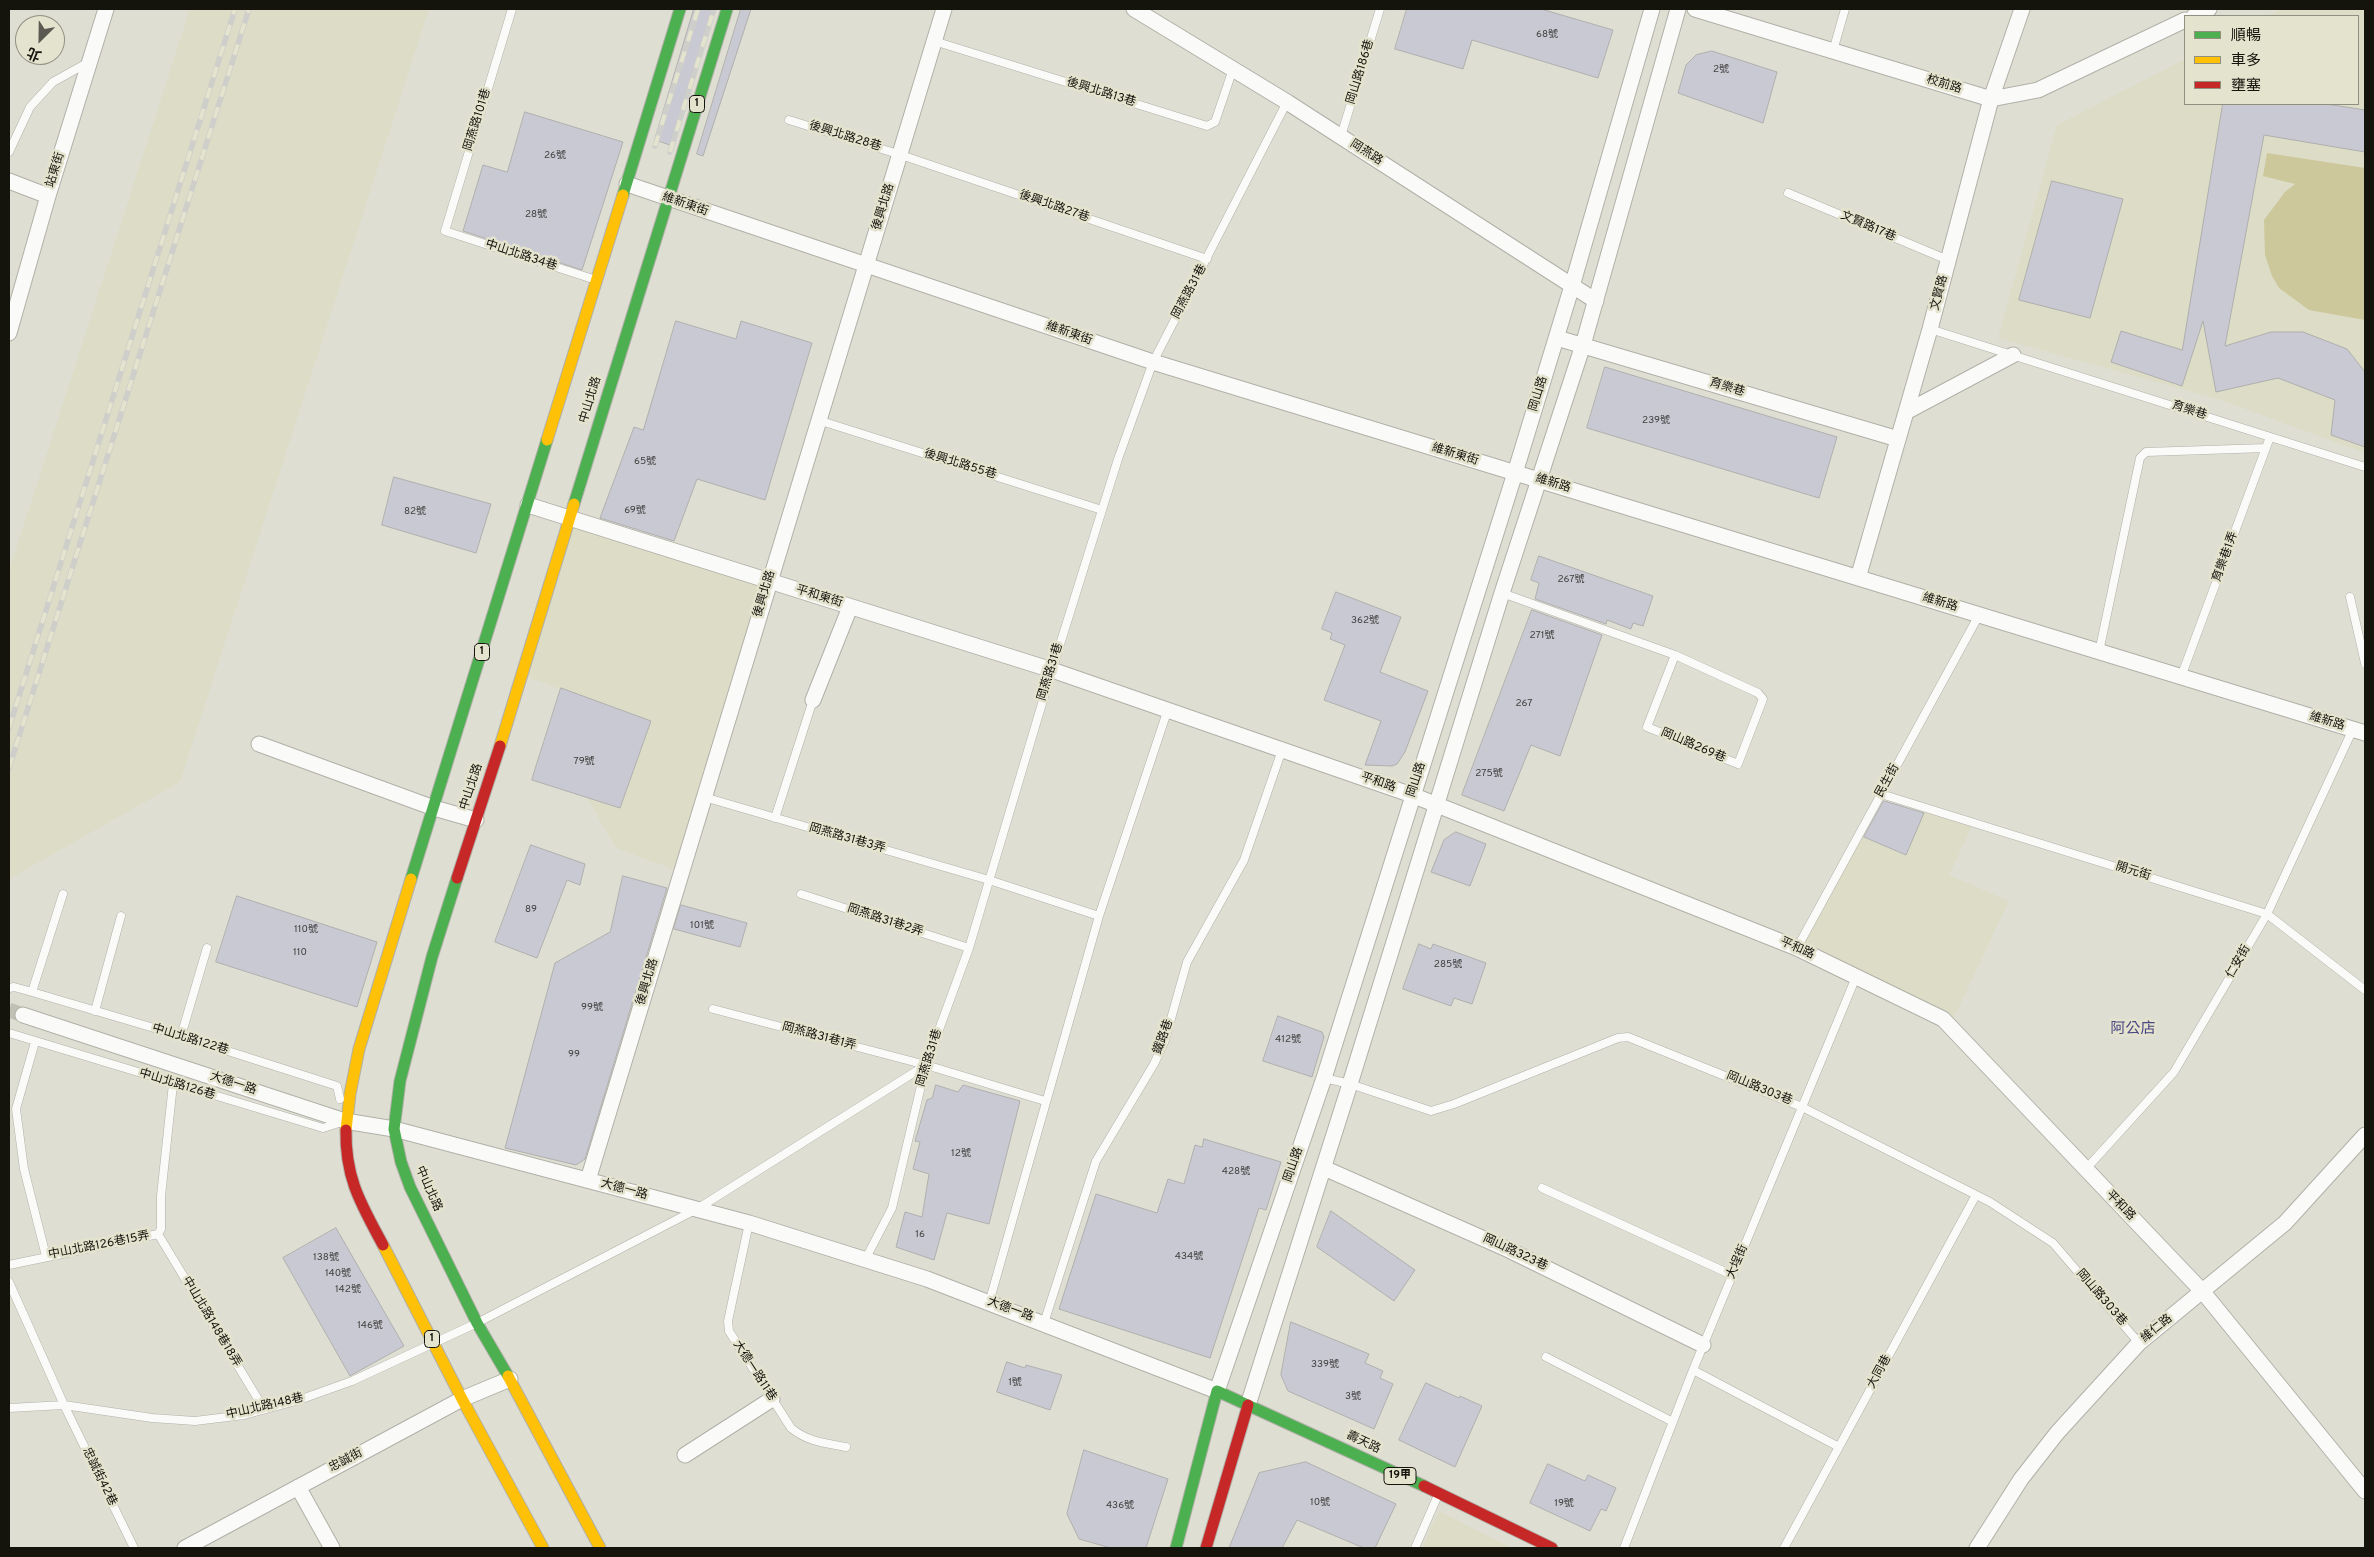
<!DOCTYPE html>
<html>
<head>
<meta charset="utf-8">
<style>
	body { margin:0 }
	#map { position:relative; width:2374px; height:1557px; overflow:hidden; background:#dfded3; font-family:Overpass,"Noto Sans TC",sans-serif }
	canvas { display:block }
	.frame { position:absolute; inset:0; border:10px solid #14130c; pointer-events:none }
	.legend { position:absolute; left:2184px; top:15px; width:175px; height:90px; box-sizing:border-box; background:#e4e3ce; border:1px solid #919080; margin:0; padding:6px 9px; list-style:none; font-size:15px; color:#14130c }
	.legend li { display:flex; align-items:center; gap:10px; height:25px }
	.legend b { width:25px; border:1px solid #919080 }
	.north { position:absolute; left:15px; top:15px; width:50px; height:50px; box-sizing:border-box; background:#e4e3ce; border:1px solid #919080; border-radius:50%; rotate:203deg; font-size:14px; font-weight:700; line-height:20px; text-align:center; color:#14130c }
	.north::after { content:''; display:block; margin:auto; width:18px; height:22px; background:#5b5a52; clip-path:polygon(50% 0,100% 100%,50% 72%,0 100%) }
</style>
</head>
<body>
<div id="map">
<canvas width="2374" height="1557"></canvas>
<div class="frame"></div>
<ul class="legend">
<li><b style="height:6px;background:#4caf50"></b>順暢</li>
<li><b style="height:6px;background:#ffc107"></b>車多</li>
<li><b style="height:6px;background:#c62828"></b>壅塞</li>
</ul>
<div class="north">北</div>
</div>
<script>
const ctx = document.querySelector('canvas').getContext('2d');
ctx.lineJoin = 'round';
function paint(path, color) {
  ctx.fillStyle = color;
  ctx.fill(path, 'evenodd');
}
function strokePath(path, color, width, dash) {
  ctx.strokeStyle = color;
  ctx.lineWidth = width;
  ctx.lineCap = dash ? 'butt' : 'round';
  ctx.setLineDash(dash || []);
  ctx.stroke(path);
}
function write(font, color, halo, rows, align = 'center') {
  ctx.font = font + ' Overpass,"Noto Sans TC",sans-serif';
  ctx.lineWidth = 5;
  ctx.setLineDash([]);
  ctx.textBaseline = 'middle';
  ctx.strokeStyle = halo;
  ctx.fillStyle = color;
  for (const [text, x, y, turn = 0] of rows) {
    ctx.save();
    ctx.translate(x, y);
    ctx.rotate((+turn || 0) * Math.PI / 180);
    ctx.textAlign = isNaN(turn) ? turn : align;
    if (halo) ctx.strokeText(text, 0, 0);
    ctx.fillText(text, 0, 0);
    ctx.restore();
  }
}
const built = new Path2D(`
	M190 9H429L180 782 9 879V571Z
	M2282 9 2365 10V453L2221 400 1998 338 2057 125 2185 59V104H2358V16H2267Z
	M569 518 771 575 681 872 616 848 587 798 620 808 651 721 521 675Z
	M1926 807 1974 822 1949 875 2009 901 1950 1026 1797 948 1859 835 1905 855Z
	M1439 1511 1512 1548H1422Z`);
const green = new Path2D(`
	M2267 153 2365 168V320L2309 310 2279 288 2272 276 2265 255 2264 220 2285 192 2295 184 2263 176Z`);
const building = new Path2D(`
	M694 9H712L670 145 655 140Z
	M741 9H751L703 156 697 154Z
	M1407 9H1541L1613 30 1598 78 1472 40 1463 69 1395 49Z
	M1712 51 1777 72 1763 123 1678 93 1686 65 1696 55Z
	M2223 104H2326L2365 110V152L2264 135 2225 346 2271 332H2303L2347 349 2365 372V447L2331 435 2335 400 2278 378 2216 392 2203 321 2182 386 2111 362 2121 331 2182 350Z
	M525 112 623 142 582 270 463 231 483 165 507 172Z
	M2052 181 2123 199 2090 318 2019 300Z
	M676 321 736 339 741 321 812 343 765 500 697 479 674 541 600 518 634 427 643 430Z
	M1605 367 1837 437 1819 498 1587 428Z
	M394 477 491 504 476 553 382 525Z
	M1539 556 1653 596 1643 626 1633 623 1631 629 1607 620 1606 624 1535 599 1539 583 1531 580Z
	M1336 592 1401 617 1380 672 1428 691 1405 752 1397 764 1392 766 1365 765 1381 721 1324 700 1345 645 1330 639 1332 633 1322 629Z
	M1532 610 1602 635 1560 756 1531 745 1504 811 1462 795Z
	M561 688 651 721 620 808 532 780Z
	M1884 801 1924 813 1906 855 1864 837Z
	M1456 832 1486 844 1470 886 1431 872 1444 840Z
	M531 845 585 864 580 885 567 880 537 958 495 942Z
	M623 876 667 888 585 1159 576 1165 505 1148 555 963 610 932Z
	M237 896 377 942 357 1007 216 962Z
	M681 905 747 923 740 947 674 929Z
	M1419 944 1431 949 1433 944 1486 963 1472 1004 1454 998 1451 1006 1403 989Z
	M1278 1016 1322 1032 1324 1037 1312 1077 1263 1061Z
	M936 1085 958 1092 963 1085 1020 1101 989 1224 947 1213 934 1260 896 1247 905 1212 922 1217 929 1174 913 1169 920 1142 915 1141 927 1100 932 1098Z
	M1204 1139 1281 1162 1266 1210 1259 1208 1210 1358 1059 1309 1096 1194 1157 1213 1168 1179 1184 1184 1195 1145 1202 1147Z
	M1331 1211 1415 1270 1394 1301 1317 1247Z
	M336 1228 404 1346 350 1376 283 1258Z
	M1291 1322 1369 1354 1365 1363 1383 1371 1380 1378 1393 1384 1374 1429 1288 1391 1281 1375Z
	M1007 1362 1025 1368 1026 1365 1062 1375 1050 1410 997 1392Z
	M1426 1383 1459 1398 1460 1396 1482 1406 1455 1467 1399 1440Z
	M1084 1450 1168 1479 1146 1548H1111L1079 1539 1067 1514Z
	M1306 1462 1396 1504 1375 1548H1364L1297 1520 1282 1548H1229L1259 1473Z
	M1548 1464 1585 1481 1588 1475 1616 1488 1606 1511 1601 1509 1590 1531 1530 1503Z`);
const streetTunnel = new Path2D(`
	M9 1010 23 1015`);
const lane = new Path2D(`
	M512 9 445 231 593 279
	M934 41 1207 126 1215 122 1233 69
	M1833 51 1845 9
	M789 120 901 155 1207 259
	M1341 136 1380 9
	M9 152 30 107 53 82 89 62
	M1788 193 1948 260
	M1930 329 2365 467
	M818 420 1102 510
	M1502 593 1675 655 1758 693 1763 699 1738 764 1647 727 1675 655
	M2350 597 2365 663
	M2099 652 2140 458 2146 452 2266 448
	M2181 677 2270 437
	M1881 794 2267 914 2365 990
	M704 797 989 880 1099 916
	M775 818 813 700
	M801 894 969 948
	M1797 948 1979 615
	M9 988 14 987 32 992 181 1036 337 1086 340 1099
	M32 992 63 894
	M713 1009 926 1065 1045 1101
	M95 1011 121 916
	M9 1033 323 1128 342 1122
	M181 1036 207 948
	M35 1042 16 1109 24 1169 46 1256
	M1324 1078 1350 1084 1431 1111 1454 1104 1618 1038 1628 1037 1802 1107 1990 1202 2053 1243 2139 1343
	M2086 1169 2174 1072 2267 914 2353 729
	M1542 1188 1732 1275
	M749 1223 728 1321 729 1331 791 1428C808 1442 825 1443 846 1447
	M158 1234 264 1409
	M865 1260 892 1208 926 1065 969 948 1052 670 1118 459 1153 362 1287 102
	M9 1265 158 1234 161 1229V1196L173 1084
	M9 1282 64 1405 134 1548
	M989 1303 1099 916 1168 709
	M1044 1323 1096 1161 1154 1064 1165 1040 1187 962 1244 860 1282 750
	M1546 1357 1673 1422
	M1693 1370 1839 1447
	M9 1408 64 1405 152 1418 195 1421 244 1415 296 1401 352 1381 477 1323 697 1209 926 1065
	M1415 1548 1438 1495
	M1624 1548 1693 1370 1856 977
	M1784 1548 1976 1195`);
const street = new Path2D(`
	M1134 9 1287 102 1596 301
	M1695 9 1991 99 2038 90 2185 20
	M2194 16 2209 9
	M9 181 48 196
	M627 184 1153 362 2365 733
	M9 333 48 196 106 9
	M1557 338 1898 439
	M1906 412 2013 355
	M528 505 1052 670 1412 795 1797 948 1943 1019 2203 1292 2365 1491
	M1858 578 1930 329 1991 99 2022 9
	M813 700 850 607
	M259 744 434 808 476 820
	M23 1015 345 1121 394 1129 749 1223 927 1279 1217 1391 1324 1078 1515 473 1572 286 1652 9
	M1324 1168 1509 1250 1703 1345
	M588 1180 944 9
	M1248 1405 1350 1084 1502 593 1583 345 1678 9
	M685 1455 772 1399
	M298 1487 332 1548
	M185 1548 462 1399 510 1379
	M1977 1548 2021 1479 2057 1433 2139 1343 2285 1223 2365 1135`);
const fast = new Path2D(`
	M623 195 680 9
	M574 504 727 9
	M457 878 432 957 400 1081 394 1129 401 1162 410 1187 477 1323 508 1376
	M411 879 547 440
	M1176 1548 1217 1391 1424 1486`);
const slow = new Path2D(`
	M547 440 623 195
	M500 746 574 504
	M346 1130 350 1094 359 1049 411 879
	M383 1245 462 1399 543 1548
	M508 1376 600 1548`);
const jam = new Path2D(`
	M457 878 500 746
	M346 1130C345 1178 361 1204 383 1245
	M1424 1486 1552 1548
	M1206 1548 1248 1405`);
const rail = new Path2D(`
	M655 146 698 9
	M670 152 714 9
	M9 728 235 9
	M9 768 249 9`);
const numberNames = [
	["68號",1547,35],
	["2號",1721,70],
	["26號",555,156],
	["28號",536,215],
	["239號",1656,421],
	["65號",645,462],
	["69號",635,511],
	["82號",415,512],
	["267號",1571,580],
	["362號",1365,621],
	["271號",1542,636],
	["267",1524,704],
	["79號",584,762],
	["275號",1489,774],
	["89",531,910],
	["101號",702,926],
	["110號",306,930],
	["110",300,953],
	["285號",1448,965],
	["99號",592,1008],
	["412號",1288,1040],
	["99",574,1055],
	["12號",961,1154],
	["428號",1236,1172],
	["16",920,1235],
	["434號",1189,1257],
	["138號",326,1258],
	["140號",338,1274],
	["142號",348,1290],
	["146號",370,1326],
	["339號",1325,1365],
	["1號",1015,1383],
	["3號",1353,1397],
	["10號",1320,1503],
	["19號",1564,1504],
	["436號",1120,1506]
];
const shields = [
	[697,104,15],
	[482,652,15],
	[432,1339,15],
	[1400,1476,32]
];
const shieldNames = [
	["1",697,104],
	["1",482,652],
	["1",432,1339],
	["19甲",1400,1476]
];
const streetNames = [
	["岡山路186巷",1361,72,-73],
	["校前路",1944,85,17],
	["後興北路13巷",1101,93,17],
	["岡燕路101巷",478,120,-73],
	["後興北路28巷",845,137,17],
	["岡燕路",1366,153,33],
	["站東街",56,170,-73],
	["維新東街",685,205,19],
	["後興北路",884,207,-73],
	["後興北路27巷",1054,207,19],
	["文賢路17巷",1868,227,23],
	["中山北路34巷",521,256,18],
	["岡燕路31巷",1190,292,-62],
	["文賢路",1940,293,-75],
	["維新東街",1069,334,19],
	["育樂巷",1727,388,17],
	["岡山路",1539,394,-73],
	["中山北路",591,400,-73],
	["育樂巷",2189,411,18],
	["維新東街",1455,455,17],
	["後興北路55巷",960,465,17],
	["維新路",1553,484,17],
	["育樂巷1弄",2226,557,-70],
	["後興北路",765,594,-73],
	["平和東街",819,597,17],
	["維新路",1940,603,17],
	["岡燕路31巷",1051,672,-73],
	["維新路",2327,722,17],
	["岡山路269巷",1693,746,23],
	["岡山路",1417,780,-72],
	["民生街",1888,781,-61],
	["平和路",1378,783,19],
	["中山北路",472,787,-72],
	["岡燕路31巷3弄",847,839,16],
	["開元街",2133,872,17],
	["岡燕路31巷2弄",885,921,18],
	["平和路",1797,949,24],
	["仁安街",2239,962,-60],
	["後興北路",648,982,-73],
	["岡燕路31巷1弄",819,1037,15],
	["鐵路巷",1164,1037,-70],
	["中山北路122巷",190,1040,17],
	["岡燕路31巷",930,1058,-73],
	["大德一路",233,1084,18],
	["中山北路126巷",177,1085,17],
	["岡山路303巷",1759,1089,22],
	["岡山路",1294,1165,-71],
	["中山北路",428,1189,66],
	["大德一路",624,1190,15],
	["平和路",2120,1206,46],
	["中山北路126巷15弄",99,1246,-11],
	["岡山路323巷",1515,1253,25],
	["大埕街",1738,1262,-67],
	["岡山路303巷",2101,1298,49],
	["大德一路",1010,1310,20],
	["中山北路148巷18弄",211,1322,59],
	["維仁路",2157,1329,-39],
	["大德一路11巷",754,1371,57],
	["大同巷",1880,1372,-61],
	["中山北路148巷",265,1407,-13],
	["壽天路",1363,1443,25],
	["忠誠街",346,1461,-28],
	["忠誠街42巷",99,1477,64]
];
const quarterNames = [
	["阿公店",2133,1030]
];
paint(built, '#dddcc7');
paint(green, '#ccc89b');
paint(building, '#c9c9d4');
strokePath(building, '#afafad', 1);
strokePath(streetTunnel, '#c1c0b5', 15, [15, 8]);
strokePath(lane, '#b1b0a8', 9);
strokePath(street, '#b1b0a8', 17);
strokePath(fast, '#b1b0a8', 13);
strokePath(slow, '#b1b0a8', 13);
strokePath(jam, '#b1b0a8', 13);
strokePath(lane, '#fafaf8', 8);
strokePath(street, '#fafaf8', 15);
strokePath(fast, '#4caf50', 11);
strokePath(slow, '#ffc107', 11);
strokePath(jam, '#c62828', 11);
strokePath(rail, '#cececa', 5.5);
strokePath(rail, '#e4e3ce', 4, [11]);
write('10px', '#41403e', null, numberNames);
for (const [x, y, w] of shields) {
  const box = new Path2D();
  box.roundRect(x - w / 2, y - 8.5, w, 17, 4);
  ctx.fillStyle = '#e4e3ce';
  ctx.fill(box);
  strokePath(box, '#14130c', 1);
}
write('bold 11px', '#14130c', null, shieldNames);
write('12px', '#14130c', '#e4e3ce', streetNames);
write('15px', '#494684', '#e4e3ce', quarterNames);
</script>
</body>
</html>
